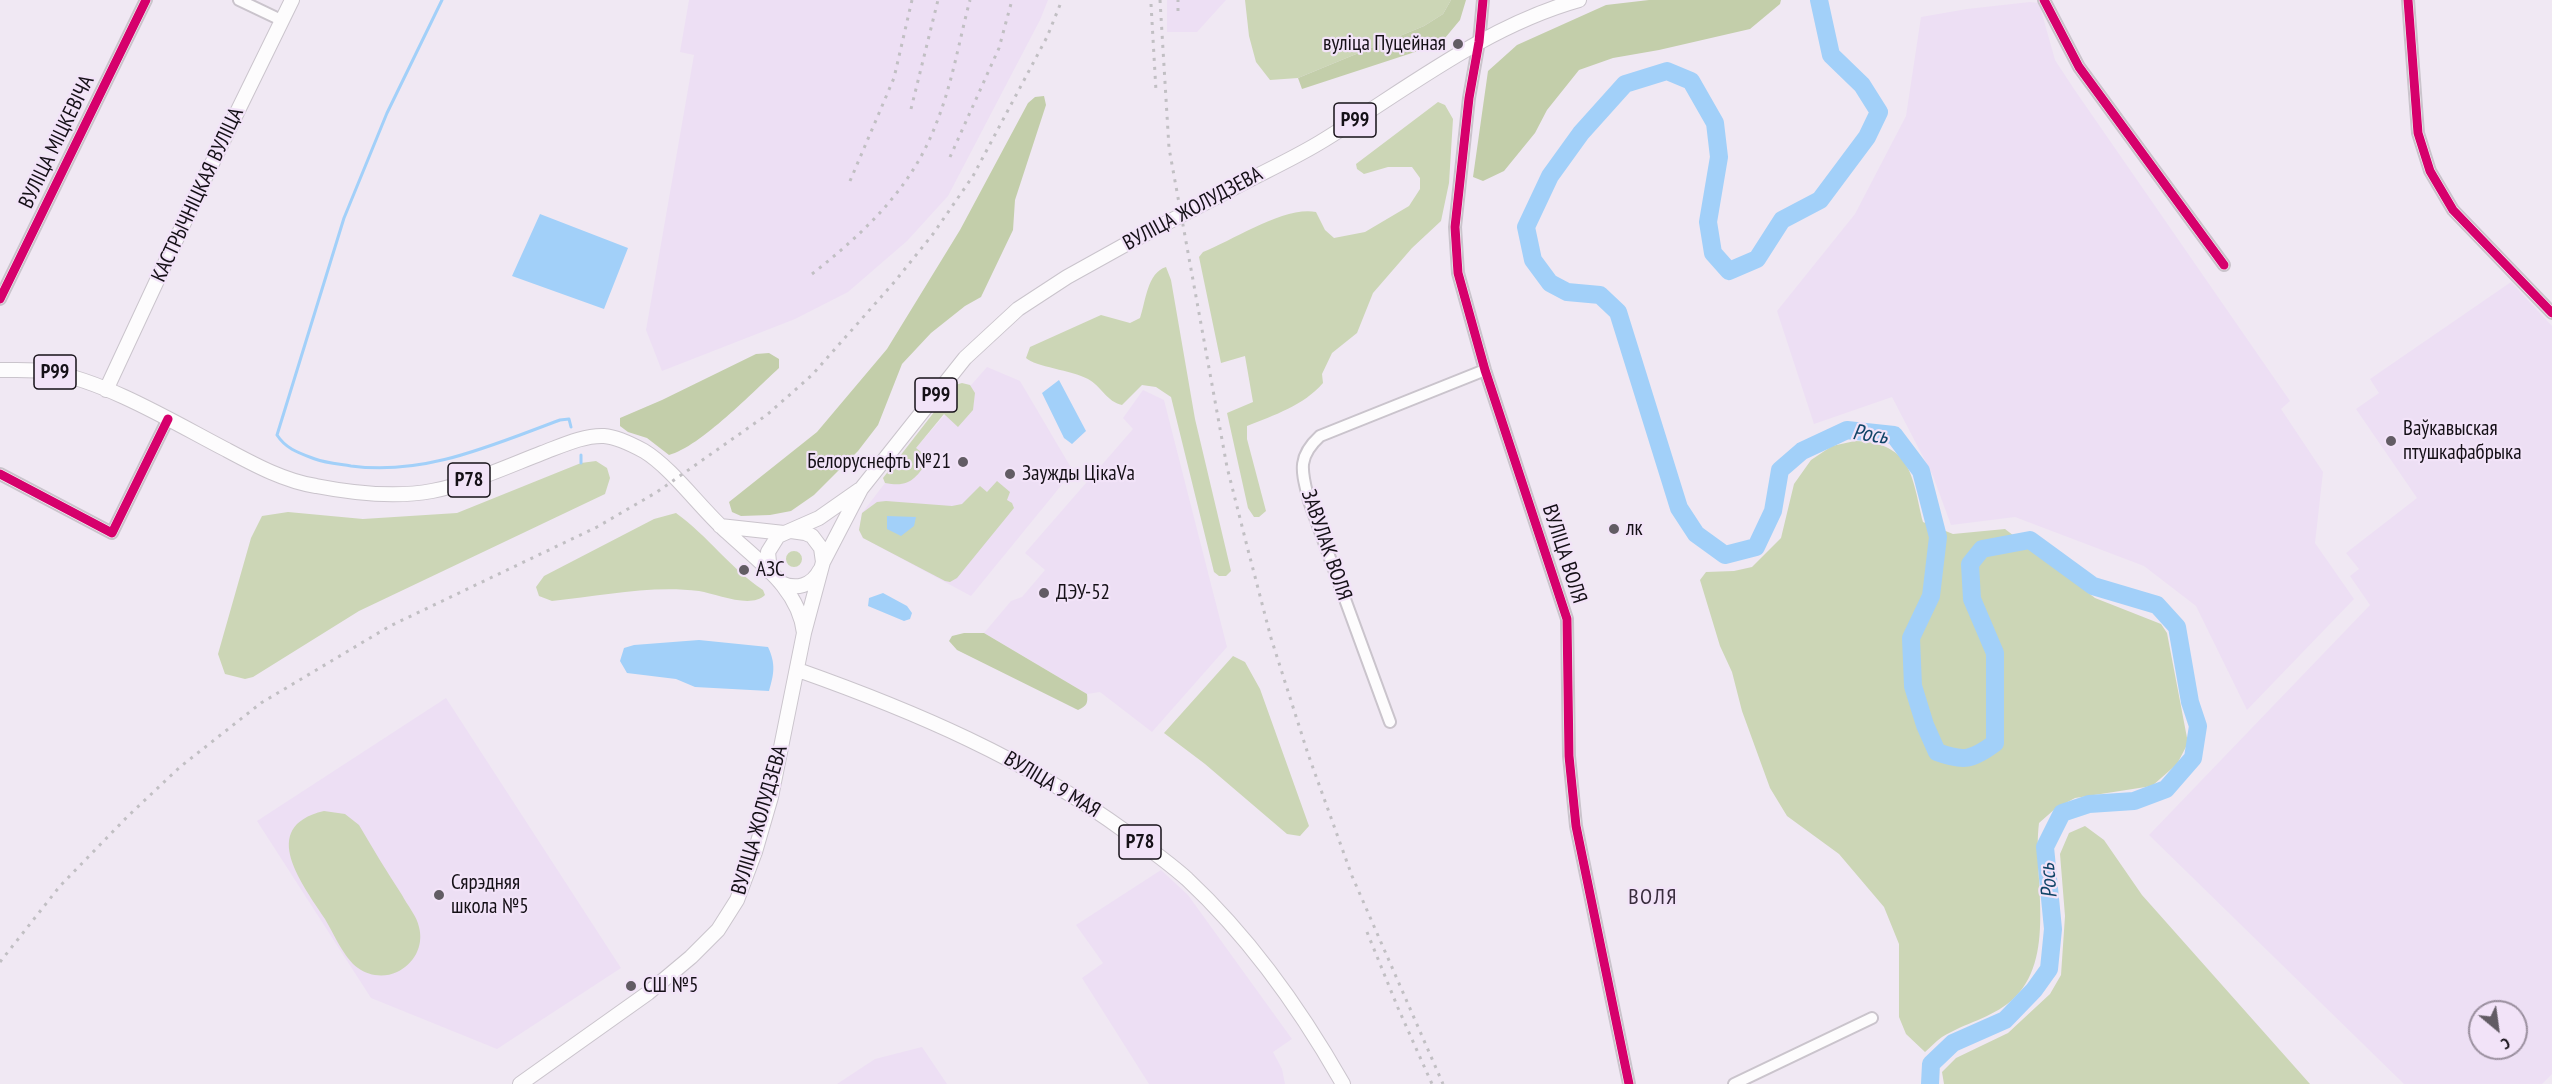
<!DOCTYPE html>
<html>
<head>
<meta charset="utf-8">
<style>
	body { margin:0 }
	#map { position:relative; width:2552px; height:1084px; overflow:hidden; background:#f0e8f3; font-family:"PT Sans Narrow",sans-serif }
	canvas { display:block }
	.north { position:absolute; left:2468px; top:1000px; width:60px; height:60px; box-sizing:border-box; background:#f2e3f8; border:2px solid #9a8f9e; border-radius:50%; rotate:151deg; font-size:16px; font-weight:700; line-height:24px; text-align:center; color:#151017 }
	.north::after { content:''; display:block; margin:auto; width:21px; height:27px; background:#625c64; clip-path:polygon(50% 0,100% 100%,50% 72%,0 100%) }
</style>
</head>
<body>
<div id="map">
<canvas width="2552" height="1084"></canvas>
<div class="north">С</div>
</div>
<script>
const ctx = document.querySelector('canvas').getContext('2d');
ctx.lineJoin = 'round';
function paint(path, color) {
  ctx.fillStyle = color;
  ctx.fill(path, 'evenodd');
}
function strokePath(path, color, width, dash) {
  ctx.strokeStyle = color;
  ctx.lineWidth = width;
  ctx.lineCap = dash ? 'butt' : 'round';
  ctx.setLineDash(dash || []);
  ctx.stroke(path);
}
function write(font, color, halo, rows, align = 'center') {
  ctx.font = font + ' "PT Sans Narrow",sans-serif';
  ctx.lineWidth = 4.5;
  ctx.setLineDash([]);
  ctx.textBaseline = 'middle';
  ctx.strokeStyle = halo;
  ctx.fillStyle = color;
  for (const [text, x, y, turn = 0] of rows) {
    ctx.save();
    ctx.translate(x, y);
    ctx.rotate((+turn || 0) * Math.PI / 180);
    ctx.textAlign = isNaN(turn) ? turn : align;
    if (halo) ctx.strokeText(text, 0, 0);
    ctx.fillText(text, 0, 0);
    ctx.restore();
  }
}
const built = new Path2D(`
	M689 0H1048L1040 20 948 196 907 241 848 292 795 319 662 371 646 330 694 55 680 52Z
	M1167 0H1226L1197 32H1167Z
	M2030 2 2039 3 2055 60 2074 89 2290 401 2281 409 2323 472 2315 543 2354 599 2247 710 2196 606 2144 566 2015 517 1951 525 1933 476 1892 397 1814 424 1777 311 1855 214 1906 116 1921 17 1967 9Z
	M2511 282 2552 326V1074L2542 1084H2404L2149 835 2370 605 2350 576 2359 569 2346 553 2417 498 2356 409 2379 393 2370 379ZM2480 1012H2516V1048H2480Z
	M987 367 1020 381 1073 471 971 596 863 538 859 530 862 513 885 483Z
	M1143 390 1164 400 1227 647 1152 732 1100 692 1087 694 984 633 1011 601 1022 597 1045 570 1025 553 1133 429 1123 418Z
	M446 698 621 968 497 1049 371 998 257 821Z
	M1161 870 1188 895 1292 1039 1273 1052 1282 1069 1285 1084H1149L1082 978 1103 963 1076 925Z
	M922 1047 947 1084H837L875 1059Z`);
const green = new Path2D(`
	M1245 0H1451L1443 14 1424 26 1298 78 1270 80 1256 62 1249 36Z
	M1438 102 1445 105 1453 119 1449 183 1441 221 1412 248 1373 293 1357 333 1332 353 1322 374 1323 383C1303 406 1274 415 1247 426V439L1266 511 1259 517H1254L1248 508 1227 413 1253 402 1245 356 1221 363 1199 257 1203 252C1234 240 1284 206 1316 212L1325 230 1334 238 1365 232 1409 206 1420 189V178L1412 167H1388L1364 174 1357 169 1356 164Z
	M1166 267 1171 280 1195 419 1231 571 1226 576H1219L1214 572 1171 397 1156 387 1142 385 1122 405C1107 402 1101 386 1088 379 1072 370 1035 367 1026 358L1030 347 1101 315 1130 323 1140 318C1146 301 1147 273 1166 267Z
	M962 383 970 385 975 393 973 410 958 427 944 414 916 448 930 459C915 478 911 488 885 483L883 478 955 385Z
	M1855 441C1912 443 1912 476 1923 522L1953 534 2005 529 2095 598 2161 624 2167 633 2188 743 2177 764 2152 786 2075 798 2056 808 2039 823C2032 877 2059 960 2011 1001 1991 1018 1965 1023 1942 1037 1936 1041 1930 1048 1925 1052L1906 1034 1899 1017V944L1884 907 1839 854 1787 816 1770 788 1742 711 1732 672 1720 646 1700 580 1706 572 1734 571 1752 567 1781 538 1794 484 1811 460 1832 446Z
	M596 461 607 468 610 478 605 494 359 611 253 677 245 679 225 674 218 654 251 538 262 516 288 512 363 519 457 513 581 463Z
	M997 481 1010 492 1007 500 1012 503 1014 508 957 578 950 582 945 581 863 538 859 530 862 513 877 502 886 501 952 506 962 504 980 486 987 492Z
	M676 513C708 536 730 568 763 590L765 595C751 609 717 594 699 591 650 585 601 596 552 601L539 596 536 587 544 576 654 519Z
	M786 559a8 8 0 1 1 16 0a8 8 0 1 1-16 0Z
	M1233 656 1245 662 1260 689 1309 826 1300 836 1287 834 1205 764 1164 733Z
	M324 811 345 814 359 825C373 849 387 872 402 895 407 905 417 916 419 927 424 946 414 964 397 972 384 978 369 976 358 968 344 958 334 934 325 919 304 886 256 827 324 811Z
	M2085 826 2104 840 2142 895 2310 1084H1944L1942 1072 1956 1058 2008 1033 2050 994 2061 975 2065 916 2060 854 2069 833Z`);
const forest = new Path2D(`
	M1451 0H1466L1460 20 1445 38 1418 51 1302 89 1298 78 1424 26 1443 14Z
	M1649 0H1781L1780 4 1750 29 1659 50 1613 58 1579 70 1547 110 1535 133 1504 171 1483 181 1473 177 1488 71 1517 45 1606 5Z
	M1044 96 1046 105 1015 200 1013 230 981 297 965 306 931 333 902 364 878 425 858 451 814 495 791 511 770 515 741 516 732 512 729 502 817 432 887 349 960 230 1028 103 1035 97Z
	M769 353 779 359V368C755 390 700 447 669 455L647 438 628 432 620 426V418L662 400 756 354Z
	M964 633H984L1087 694C1088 703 1087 706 1078 710L957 650 949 641 952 636Z`);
const water = new Path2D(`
	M540 214 628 248 604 309 512 276Z
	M1059 380 1086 431 1072 444 1064 438 1042 393Z
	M887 516 916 517 914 526 901 536 887 529Z
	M883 593 907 606 912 613 910 619 904 621 868 606 869 598Z
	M699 640 768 647C776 664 774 674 769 691L695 687 676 679 627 673 620 661 624 648 634 645Z`);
const stream = new Path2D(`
	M442 0 387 113 344 218 277 435C286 449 299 453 315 459 326 463 339 464 351 466 425 476 492 445 560 420L569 419 571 427
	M581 455V463`);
const river = new Path2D(`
	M1819 0 1831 55 1862 85 1879 112 1867 137 1820 200 1782 220 1757 259 1729 271 1713 253 1708 222 1719 157 1715 123 1691 81 1667 71 1625 84 1581 133 1550 176 1526 227 1533 260 1550 283 1567 292 1600 295 1618 312 1679 508 1696 534 1725 555 1756 547 1773 511 1780 470 1802 451 1847 430 1894 435 1921 471 1938 537 1931 596 1911 638 1913 686 1925 725 1937 752C1964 762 1972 760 1995 743V653L1972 599 1970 564 1982 549 2030 540 2093 586 2157 605 2177 627 2190 702 2198 726 2193 758 2166 789 2134 801 2089 804 2062 813 2045 847 2053 929 2049 969 2034 990 2005 1020 1953 1043 1931 1064 1930 1084`);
const minor = new Path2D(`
	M239 0 281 20
	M1483 0 1479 42 1469 98 1455 227 1458 273 1485 370 1567 619 1569 756 1576 826 1629 1084
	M2044 0 2079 67 2224 265
	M2408 0 2418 133 2430 171 2453 210 2552 313
	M0 299 146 0
	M0 474 112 533 168 419
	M1390 722 1309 501C1302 472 1296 458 1320 436L1485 370
	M1734 1084 1872 1018`);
const major = new Path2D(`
	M1226 192C1257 175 1289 161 1319 143 1403 92 1483 27 1579 0
	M0 370C16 370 35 369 51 372 107 382 175 423 225 449 253 464 284 481 316 486 352 493 395 498 432 491 469 484 506 467 542 453 561 446 584 435 604 436 617 437 633 445 644 451 672 468 701 509 727 532 758 561 799 588 804 633
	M106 390 201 186 292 0
	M720 526 784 533
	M823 562 861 489 965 358 1018 309 1067 277 1130 242
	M770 572 768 552 778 536 819 518 859 490
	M781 583C796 590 812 586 820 570
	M798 670C914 711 1026 759 1126 832 1147 847 1168 862 1187 879 1250 938 1301 1010 1343 1084
	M520 1084 648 993 691 957 718 930 737 900 755 852 771 797 804 633 823 562 821 548 812 536 805 533 791 531`);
const rail = new Path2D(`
	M1160 0 1169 148 1227 467 1247 546 1271 638 1308 754 1352 876 1443 1084
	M1151 4 1156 91
	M1178 11V0
	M911 109 938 0
	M950 157 999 48 1012 0
	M850 181 894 78 912 0
	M812 274C864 233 912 188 936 124 952 85 959 41 970 0
	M1367 932 1398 1008 1432 1084
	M0 962 60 886 128 816 180 767 261 703 390 626 597 527 657 492 768 414 813 374 896 280 933 234 973 176 1047 37 1062 0`);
const majorBridge = new Path2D(`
	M1130 242 1226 192`);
const cycleway = new Path2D(`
	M1483 0 1479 42 1469 98 1455 227 1458 273 1485 370 1567 619 1569 756 1576 826 1629 1084
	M2044 0 2079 67 2224 265
	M2408 0 2418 133 2430 171 2453 210 2552 313
	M0 299 146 0
	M0 474 112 533 168 419`);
const markers = [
	[1458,44,6,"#625c64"],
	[2391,441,6,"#625c64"],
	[963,462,6,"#625c64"],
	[1010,474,6,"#625c64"],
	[1614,529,6,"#625c64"],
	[744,570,6,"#625c64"],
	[1044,593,6,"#625c64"],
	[439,895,6,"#625c64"],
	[631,986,6,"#625c64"]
];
const shields = [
	[1355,120,42],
	[55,372,42],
	[936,395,42],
	[469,480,42],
	[1140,842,42]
];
const shieldNames = [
	["Р99",1355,120],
	["Р99",55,372],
	["Р99",936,395],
	["Р78",469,480],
	["Р78",1140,842]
];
const poiNames = [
	["вуліца Пуцейная",1446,44,"right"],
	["Ваўкавыская",2403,429],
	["птушкафабрыка",2403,453],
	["Белоруснефть №21",951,462,"right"],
	["Заужды ЦікаVа",1022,474],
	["лк",1626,529],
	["АЗС",756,570],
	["ДЭУ-52",1056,593],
	["Сярэдняя",451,883],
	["школа №5",451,907],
	["СШ №5",643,986]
];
const streetNames = [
	["ВУЛІЦА МІЦКЕВІЧА",57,142,-64],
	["КАСТРЫЧНІЦКАЯ ВУЛІЦА",198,195,-65],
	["ВУЛІЦА ЖОЛУДЗЕВА",1193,209,-28],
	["ЗАВУЛАК ВОЛЯ",1326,545,71],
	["ВУЛІЦА ВОЛЯ",1564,554,72],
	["ВУЛІЦА 9 МАЯ",1052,785,31],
	["ВУЛІЦА ЖОЛУДЗЕВА",760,820,-74]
];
const waterNames = [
	["Рось",1870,435,8],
	["Рось",2049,881,-95]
];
const neighbourhoodNames = [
	["ВОЛЯ",1653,898]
];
paint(built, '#eddff4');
paint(green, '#ccd6b6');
paint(forest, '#c3ceaa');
paint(water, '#a2d0f9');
strokePath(stream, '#a2d0f9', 3);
strokePath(river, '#a2d0f9', 18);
strokePath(minor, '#cac4cc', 14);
strokePath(major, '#cac4cc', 16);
strokePath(minor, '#fdfcfd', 10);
strokePath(major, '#fdfcfd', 14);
strokePath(rail, '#c1bfc3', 3, [3, 6]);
strokePath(majorBridge, '#cac4cc', 16, []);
strokePath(majorBridge, '#fdfcfd', 14);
strokePath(cycleway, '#d6006c', 9);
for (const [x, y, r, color] of markers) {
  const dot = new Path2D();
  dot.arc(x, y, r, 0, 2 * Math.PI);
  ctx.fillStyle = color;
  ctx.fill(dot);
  strokePath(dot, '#f2e3f8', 2);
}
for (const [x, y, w] of shields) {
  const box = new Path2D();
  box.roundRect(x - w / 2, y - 17, w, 34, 4.5);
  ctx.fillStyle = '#f2e3f8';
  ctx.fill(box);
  strokePath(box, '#151017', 1.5);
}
write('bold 20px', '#151017', null, shieldNames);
write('21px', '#151017', '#f2e3f8', poiNames, 'left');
write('21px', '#151017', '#f2e3f8', streetNames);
write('italic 22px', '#104467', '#f2e3f8', waterNames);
ctx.letterSpacing = '1.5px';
write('22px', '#392d3d', '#f2e3f8', neighbourhoodNames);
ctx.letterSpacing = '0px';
</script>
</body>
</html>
